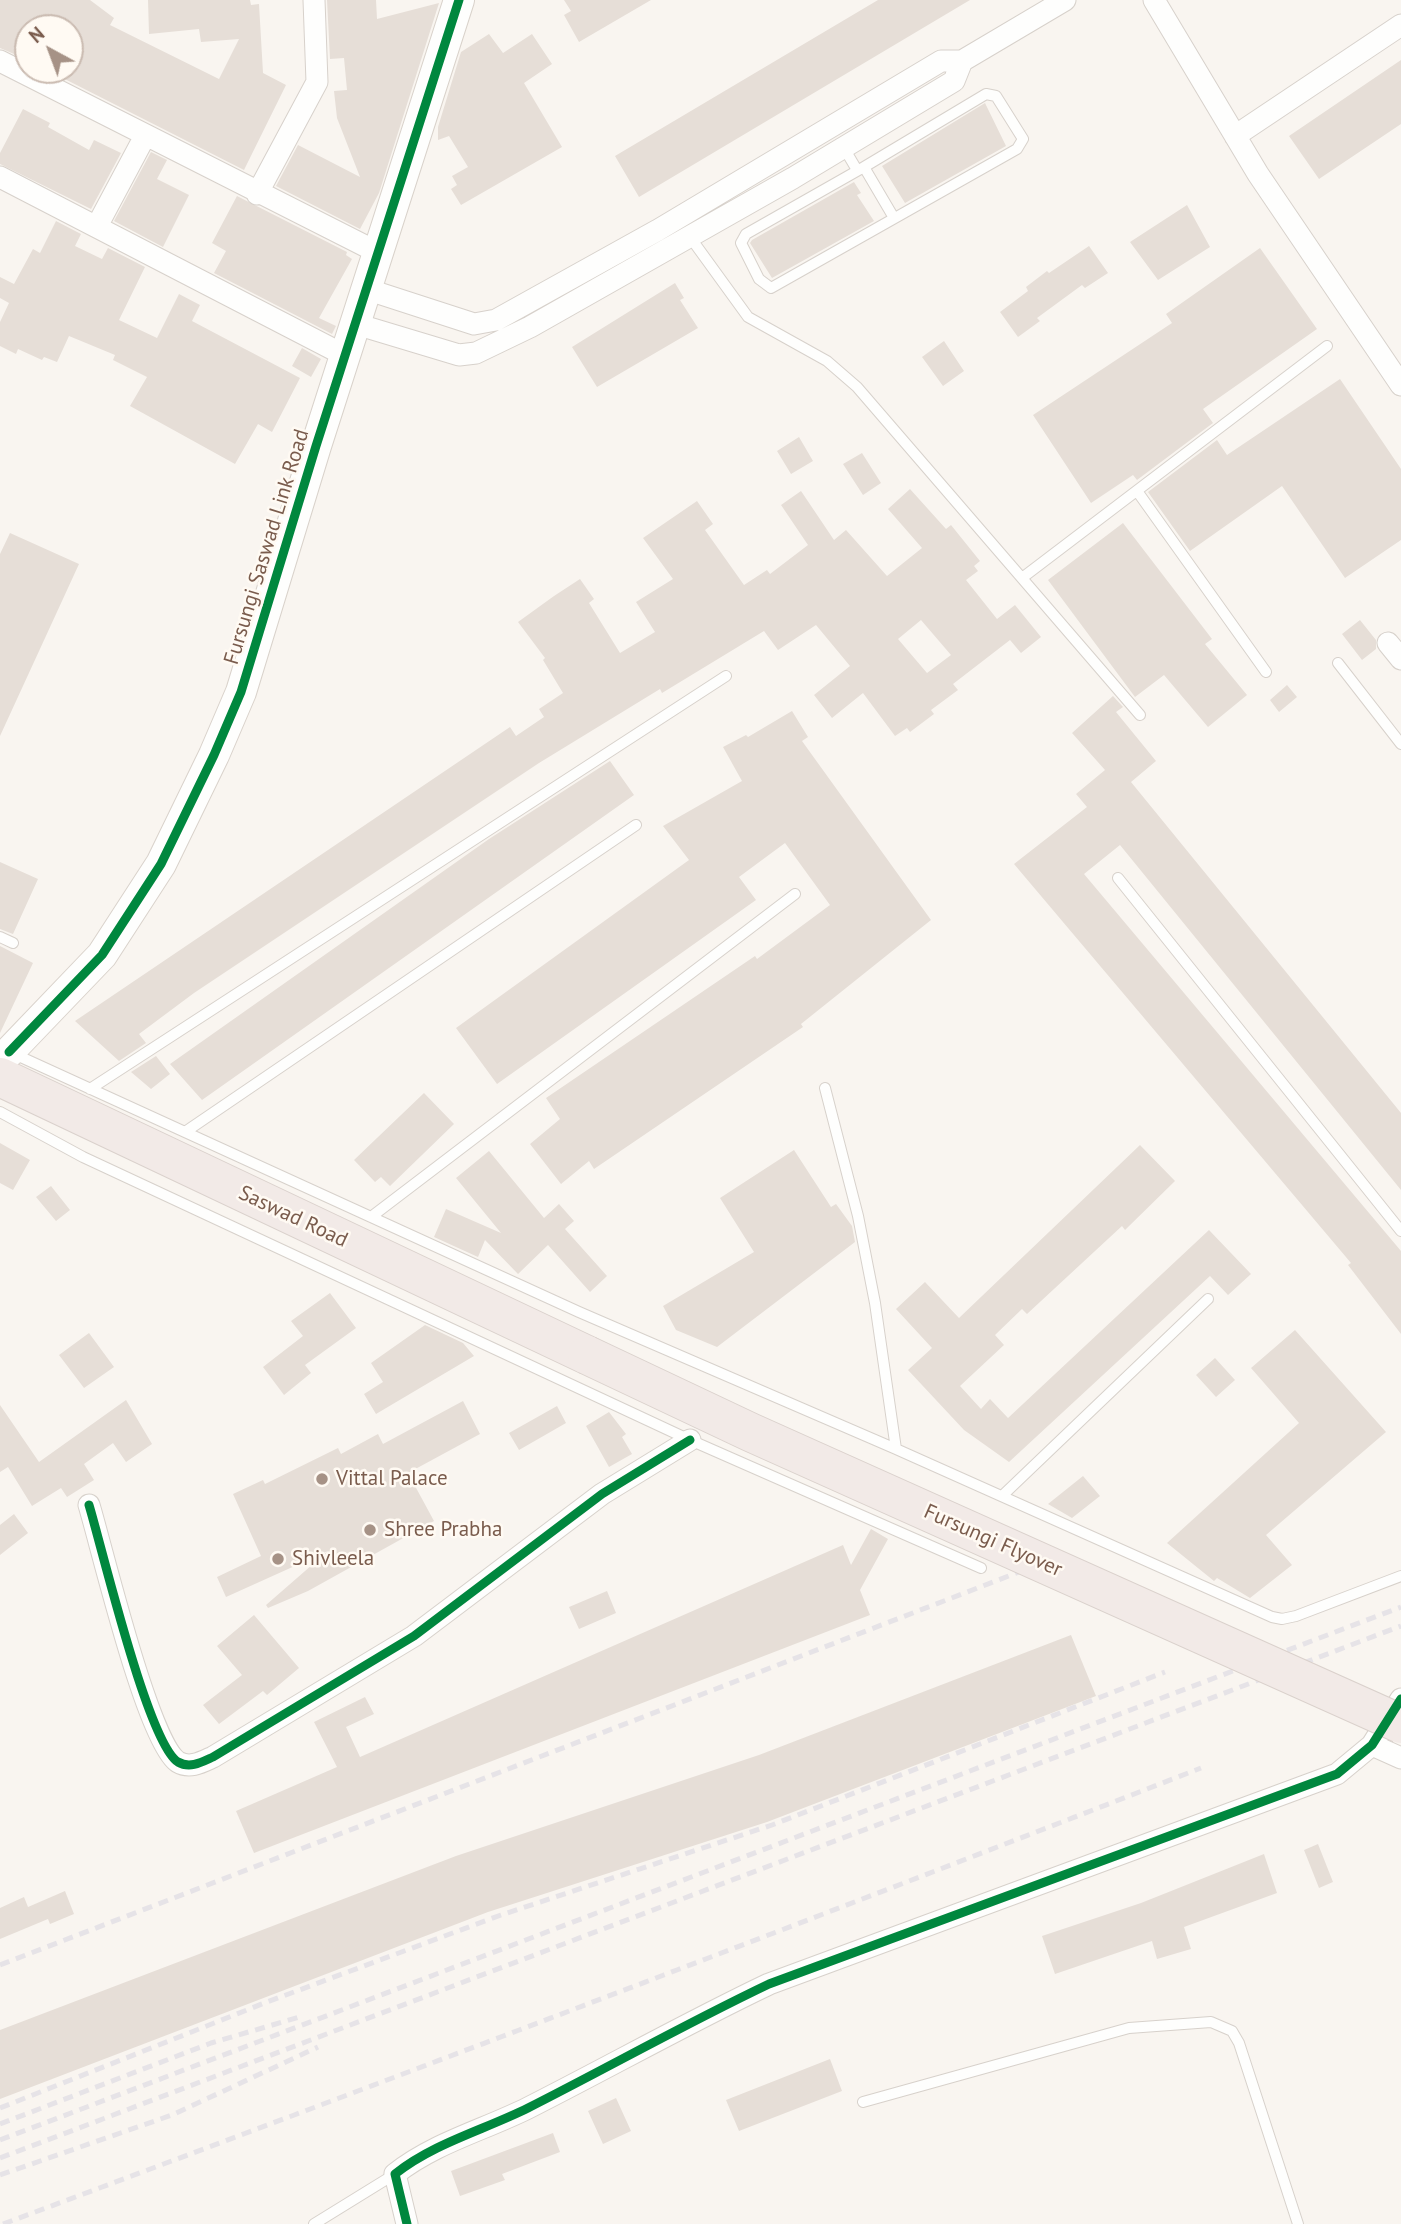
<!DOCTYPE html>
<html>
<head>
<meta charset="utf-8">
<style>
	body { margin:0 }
	#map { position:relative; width:1401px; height:2224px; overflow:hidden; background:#f9f5f0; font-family:"PT Sans",sans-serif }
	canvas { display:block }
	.north { position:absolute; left:14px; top:14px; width:70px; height:70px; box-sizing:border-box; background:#fffaf3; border:2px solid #cabbb1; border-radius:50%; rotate:319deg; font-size:19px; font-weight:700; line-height:28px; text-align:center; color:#7a5c4d }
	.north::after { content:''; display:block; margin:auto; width:24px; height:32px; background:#a69286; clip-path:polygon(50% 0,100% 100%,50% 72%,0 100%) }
</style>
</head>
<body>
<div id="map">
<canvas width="1401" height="2224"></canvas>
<div class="north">N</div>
</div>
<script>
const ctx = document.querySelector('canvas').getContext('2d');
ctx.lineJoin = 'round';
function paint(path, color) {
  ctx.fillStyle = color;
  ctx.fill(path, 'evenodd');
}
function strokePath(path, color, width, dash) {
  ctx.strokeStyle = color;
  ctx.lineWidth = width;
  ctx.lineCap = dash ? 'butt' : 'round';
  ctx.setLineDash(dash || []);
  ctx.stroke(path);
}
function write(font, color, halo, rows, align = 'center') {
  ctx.font = font + ' "PT Sans",sans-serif';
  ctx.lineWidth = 5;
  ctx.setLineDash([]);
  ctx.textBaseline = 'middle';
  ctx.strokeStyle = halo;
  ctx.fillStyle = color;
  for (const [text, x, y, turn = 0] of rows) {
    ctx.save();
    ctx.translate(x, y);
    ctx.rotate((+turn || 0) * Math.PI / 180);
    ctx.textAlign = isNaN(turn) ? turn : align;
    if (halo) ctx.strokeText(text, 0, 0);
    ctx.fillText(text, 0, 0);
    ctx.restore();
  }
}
const building = new Path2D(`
	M0 0H90L114 18 110 25 219 79 239 39 201 42 199 29 149 34 148 0H250L251 5 259 4 263 73 286 85 244 170 47 70H70V28H28V60L0 48Z
	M327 0H376L377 19 439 3 379 193 360 229 276 186 298 145 360 177 337 118 334 91 347 90 344 58 330 59Z
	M564 0H651L579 42 564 15 571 11Z
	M878 0H970L639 197 615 156Z
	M489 34 503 53 532 34 552 64 524 83 562 147 461 205 451 189 457 185 452 176 468 167 449 136 438 140V127L461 52Z
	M1401 60V124L1319 179 1289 136Z
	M985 103 1006 146 905 203 882 166Z
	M23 109 50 123 48 127 89 150 94 140 121 153 91 209 0 164V153Z
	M151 152 167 160 157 179 189 195 163 247 114 221Z
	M854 182 861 193 857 195 874 221 772 278 750 243 752 240Z
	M237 196 347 252 346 255 352 259 319 318 336 326 332 334 214 273 226 251 212 243Z
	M1187 205 1210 247 1158 280 1130 242Z
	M56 221 81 234 75 246 102 259 108 248 145 267 119 320 157 338 179 294 200 305 192 321 300 378 272 432 258 424 235 464 130 406 147 377 113 360 115 355 69 336 57 362 44 357 42 360 18 349 16 354 0 346V322L9 303 0 298V277L14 284 33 249 40 253Z
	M1089 246 1108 273 1085 288 1082 285 1037 318 1040 321 1018 337 1000 312 1028 291 1026 287 1047 271 1049 273Z
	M1260 248 1317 329 1203 409 1213 423 1137 480 1133 475 1091 503 1033 415 1172 323 1166 314Z
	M675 283 684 298 680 300 698 328 597 387 572 347Z
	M944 341 964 371 943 386 922 357Z
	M302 348 321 359 311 377 292 366Z
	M1340 379 1401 469V540L1345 578 1282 486 1190 551 1148 492 1217 440 1227 455Z
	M799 437 813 461 791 474 777 451Z
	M862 453 881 483 863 495 843 464Z
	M910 489 946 529 951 525 980 561 974 566 978 571 966 580 997 619 1015 605 1041 637 1021 653 1010 640 953 684 958 690 931 710 934 714 910 732 907 728 895 736 863 693 832 718 814 695 850 666 816 625 778 650 764 631 662 693 660 689 539 763 194 993 139 1034 146 1043 119 1061 75 1021 510 727 516 736 544 717 539 709 563 693 543 660 545 658 518 622 554 596 580 579 594 599 589 603 620 653 655 632 636 602 673 579 643 538 697 501 713 524 705 530 744 585 767 570 770 574 808 545 781 505 801 491 834 540 846 530 887 576 922 548 888 509ZM921 620 951 655 927 673 898 639Z
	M1123 523 1212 639 1205 644 1247 695 1208 727 1164 675 1135 697 1048 580Z
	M10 533 79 564 0 736V554Z
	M1360 620 1376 640V649L1362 660 1342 634Z
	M1287 685 1297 697 1279 712 1270 700Z
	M1113 696 1123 707 1116 712 1156 761 1131 782 1401 1113V1190L1120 845 1084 874 1401 1251V1334L1348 1265 1351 1263 1014 864 1087 807 1076 794 1105 770 1072 733Z
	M792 711 808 737 802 741 931 920 801 1024 803 1027 594 1169 589 1161 561 1184 530 1144 560 1119 546 1098 755 956 757 959 830 905 785 843 739 877 756 900 497 1084 456 1028 689 860 663 826 742 781 723 747 746 735 748 737Z
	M610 761 634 795 202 1100 170 1064 489 839Z
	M0 862 38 879 13 934 0 929Z
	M0 946 33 963 0 1033Z
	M156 1056 170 1074 151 1089 131 1072Z
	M424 1093 454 1124 390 1186 381 1177 375 1182 354 1160Z
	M0 1143 30 1160 13 1190 0 1183Z
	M1140 1145 1175 1181 1125 1230 1122 1226 1027 1314 1022 1309 995 1335 1004 1345 960 1386 981 1409 990 1399 1008 1418 1209 1230 1251 1274 1228 1295 1210 1276 1009 1462 964 1430 908 1370 932 1348 896 1309 925 1282 959 1318Z
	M794 1150 831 1207 836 1204 852 1226 855 1242 717 1347 676 1330 663 1306 754 1252 720 1198Z
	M489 1151 544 1218 559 1204 574 1221 565 1229 607 1276 590 1292 548 1245 518 1274 485 1240 478 1257 434 1237 446 1209 501 1233 456 1178Z
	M51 1186 70 1210 56 1221 36 1197Z
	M330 1293 356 1328 305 1365 311 1373 284 1395 263 1367 303 1336 291 1321Z
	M425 1325 463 1343 474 1356 376 1414 364 1394 383 1382 371 1363Z
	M1295 1330 1386 1432 1266 1535 1292 1565 1250 1598 1217 1578 1214 1581 1167 1543 1299 1423 1251 1368Z
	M89 1333 114 1367 84 1388 59 1355Z
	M1215 1358 1235 1380 1216 1397 1196 1375Z
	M126 1400 152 1444 126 1462 113 1443 84 1464 94 1480 67 1497 61 1488 32 1506 8 1467 0 1472V1405L39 1462Z
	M463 1401 480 1434 408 1473 434 1521 308 1591 268 1608 266 1605 328 1551 226 1597 217 1577 261 1556 233 1494 263 1480 265 1484 338 1448 341 1454 378 1434 383 1444Z
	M557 1406 566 1423 519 1450 509 1433Z
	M609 1412 626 1434 622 1437 632 1454 609 1467 586 1426Z
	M1083 1476 1100 1496 1072 1518 1048 1504Z
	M14 1514 28 1533 0 1555V1525Z
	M871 1529 888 1539 860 1590 870 1615 254 1853 236 1811 337 1767 314 1722 365 1697 374 1714 346 1727 360 1757 843 1545 851 1565Z
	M607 1591 616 1613 579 1629 569 1607Z
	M254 1615 299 1668 267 1695 263 1691 219 1724 203 1705 242 1675 217 1646Z
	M1071 1635 1096 1696 767 1822 488 1912 0 2099V2030L456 1856 759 1755Z
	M1318 1844 1333 1882 1319 1888 1304 1850Z
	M1264 1854 1277 1893 1184 1927 1191 1949 1157 1959 1152 1941 1055 1974 1042 1936 1141 1903Z
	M65 1891 74 1914 50 1924 48 1919 0 1939V1908L24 1897 28 1907Z
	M830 2059 842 2091 739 2131 726 2100Z
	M616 2098 631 2131 603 2144 588 2111Z
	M553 2133 560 2152 502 2174 505 2180 460 2196 451 2171Z`);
const lane = new Path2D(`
	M844 148 857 170
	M864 167 746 234 741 243 759 279 771 288 1017 149 1023 139 996 96 986 94 864 167 894 218
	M690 237 748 317 827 361 857 387 1140 715
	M1137 491 1266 672
	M1022 578 1327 346
	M1338 663 1401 744
	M1118 878 1401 1231
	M0 937 13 943
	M12 1053 579 1312 896 1449
	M825 1088 858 1216 875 1303 896 1449 1272 1617 1282 1619 1296 1616 1401 1576
	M90 1089 726 676
	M0 1112 83 1157 690 1440 981 1568
	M185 1132 636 825
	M371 1217 795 894
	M1002 1496 1208 1299
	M863 2102 1129 2028 1211 2022 1232 2031 1239 2043 1298 2224
	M314 2224 395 2174`);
const street = new Path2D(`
	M1154 0 1258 174 1401 385
	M0 61 377 252
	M1235 136 1401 25
	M0 177 346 356
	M257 194 317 82 314 0
	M97 226 145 136
	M366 289 474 324 496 320 658 230 941 61H962L1065 0
	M356 324 459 355 476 353 530 327 793 178 954 81 962 61
	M1388 643 1401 659
	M89 1505C102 1548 148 1743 178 1762 190 1769 202 1762 213 1757L414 1636 602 1494 690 1440
	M1372 1745 1401 1758
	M407 2224 395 2174C434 2143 484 2130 528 2108 609 2067 687 2023 769 1984L1337 1774 1372 1745 1401 1699`);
const secondary = new Path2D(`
	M9 1052 102 955 161 864 214 755 241 692 316 446 459 0`);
const highway = new Path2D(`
	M0 1077 587 1355`);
const rail = new Path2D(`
	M0 1965 1019 1572
	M0 2108 267 2002 501 1915 772 1825 1165 1672
	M0 2124 211 2043 303 2016
	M0 2140 1401 1607
	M0 2158 1401 1626
	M0 2175 172 2115 318 2047
	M3 2224C403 2075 803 1923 1201 1768`);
const highwayBridge = new Path2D(`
	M587 1355 750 1432 1401 1724`);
const cycleway = new Path2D(`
	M9 1052 102 955 161 864 214 755 241 692 316 446 459 0
	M89 1505C102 1548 148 1743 178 1762 190 1769 202 1762 213 1757L414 1636 602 1494 690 1440
	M407 2224 395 2174C434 2143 484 2130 528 2108 609 2067 687 2023 769 1984L1337 1774 1372 1745 1401 1699`);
const markers = [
	[322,1479,7,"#a69286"],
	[370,1530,7,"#a69286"],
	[278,1559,7,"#a69286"]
];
const streetNames = [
	["Fursungi Saswad Link Road",267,547,-73],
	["Saswad Road",293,1217,25],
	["Fursungi Flyover",993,1541,24]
];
const poiNames = [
	["Vittal Palace",336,1479],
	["Shree Prabha",384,1530],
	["Shivleela",292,1559]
];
paint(building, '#e6ded7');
strokePath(lane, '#d7d1cb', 12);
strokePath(street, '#d7d1cb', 23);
strokePath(secondary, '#d9d2cb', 32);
strokePath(highway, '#dad1cc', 40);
strokePath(lane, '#fefefd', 10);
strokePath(street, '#fefefd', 21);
strokePath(secondary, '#fefefd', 30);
strokePath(highway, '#f2eae7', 38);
strokePath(rail, '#e6e3e7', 5, [10, 7]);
strokePath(highwayBridge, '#dad1cc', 40, []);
strokePath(highwayBridge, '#f2eae7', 38);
strokePath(cycleway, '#00873e', 9);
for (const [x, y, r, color] of markers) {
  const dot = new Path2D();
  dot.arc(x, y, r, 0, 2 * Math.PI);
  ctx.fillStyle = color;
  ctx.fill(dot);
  strokePath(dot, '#fffaf3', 2.5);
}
write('21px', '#7a5c4d', '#fffaf3', streetNames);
write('21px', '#7a5c4d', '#fffaf3', poiNames, 'left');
</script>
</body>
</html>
